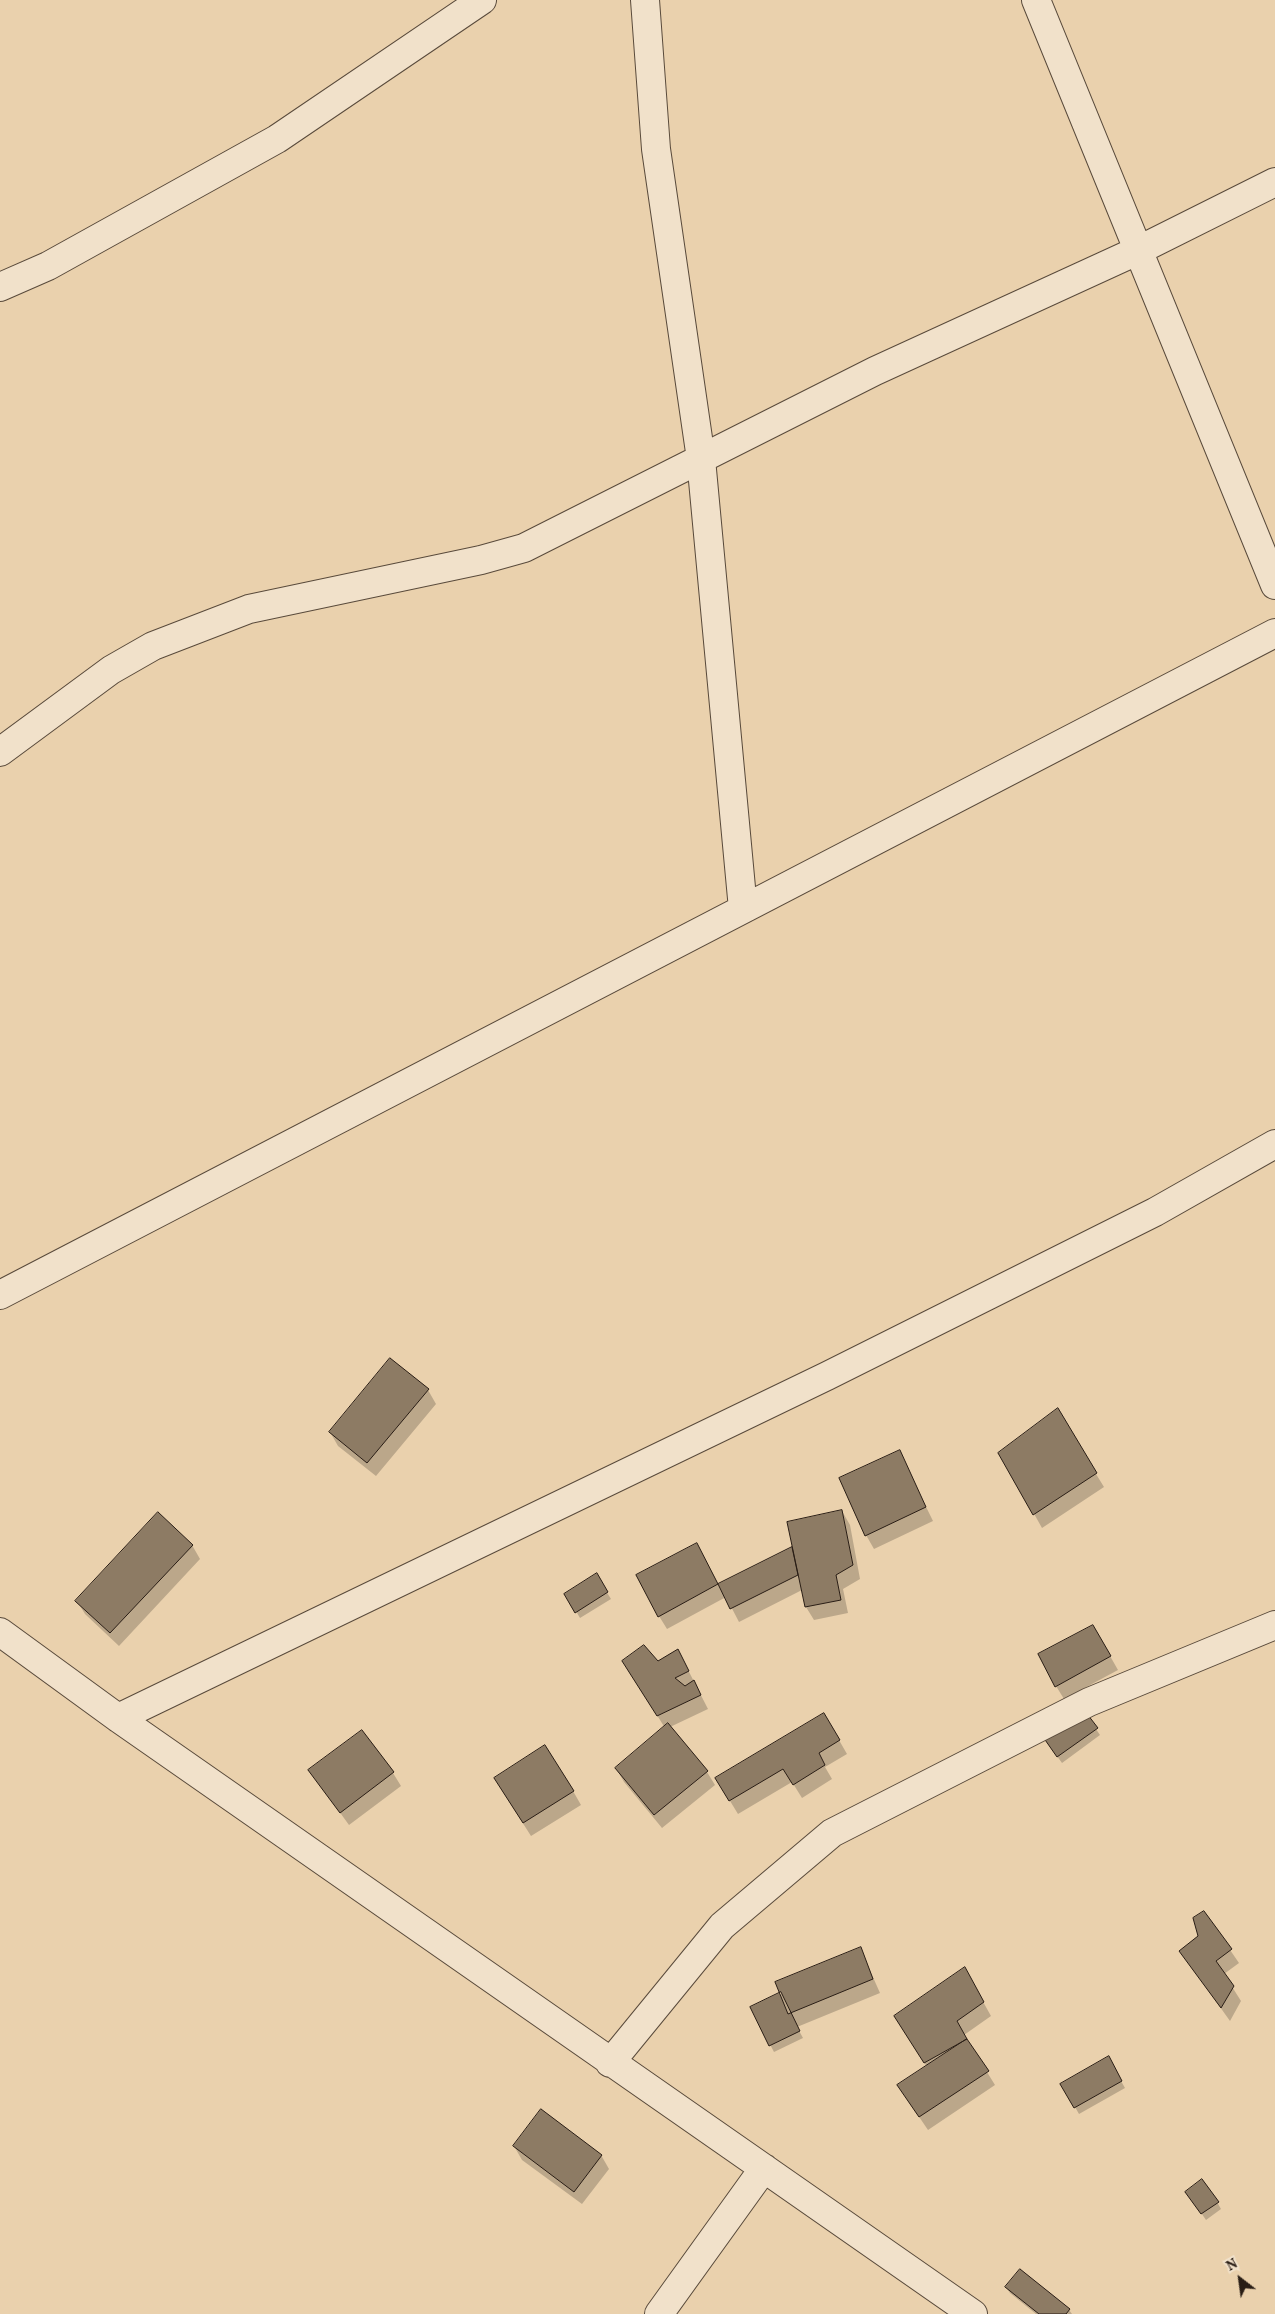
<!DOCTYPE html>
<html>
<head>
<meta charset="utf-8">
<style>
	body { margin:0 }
	#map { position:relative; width:1275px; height:2314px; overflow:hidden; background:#ead1ad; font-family:Vollkorn,serif }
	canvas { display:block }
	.north { position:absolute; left:1215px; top:2254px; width:50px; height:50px; -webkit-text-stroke:4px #f1e1ca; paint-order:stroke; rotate:330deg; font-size:14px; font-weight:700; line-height:20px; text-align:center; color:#291d15 }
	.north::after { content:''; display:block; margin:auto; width:18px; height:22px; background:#291d15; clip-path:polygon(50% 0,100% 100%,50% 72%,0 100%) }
</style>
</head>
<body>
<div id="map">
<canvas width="1275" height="2314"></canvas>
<div class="north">N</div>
</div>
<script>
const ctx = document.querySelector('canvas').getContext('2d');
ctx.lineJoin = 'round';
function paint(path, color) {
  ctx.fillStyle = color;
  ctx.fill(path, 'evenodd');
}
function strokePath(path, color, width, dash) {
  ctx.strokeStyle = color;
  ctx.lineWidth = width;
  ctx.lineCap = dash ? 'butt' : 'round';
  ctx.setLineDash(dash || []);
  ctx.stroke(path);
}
const shadow = new Path2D(`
	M428 1390 436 1404 376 1476 338 1446 330 1432Z
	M899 1452 933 1521 874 1549 866 1535Z
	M1000 1453 1096 1474 1104 1487 1042 1528Z
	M842 1511 850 1525 860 1579 843 1589 848 1613 814 1620 806 1607 802 1590 739 1622 726 1597 667 1629 659 1616 704 1558 718 1585 794 1547Z
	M192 1545 200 1559 119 1646 85 1614 77 1601Z
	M596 1575 611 1599 580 1618 566 1594Z
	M1093 1626 1118 1670 1064 1699 1056 1686Z
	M685 1664 708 1709 670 1727 707 1772 715 1785 662 1828 624 1782 616 1768 665 1728 632 1675Z
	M1081 1707 1100 1735 1062 1763 1046 1741Z
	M824 1714 847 1754 825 1767 832 1779 802 1798 792 1782 738 1814 716 1778Z
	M310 1771 393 1773 401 1786 349 1825Z
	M573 1791 581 1805 531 1836 503 1792Z
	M1204 1912 1239 1963 1224 1974 1241 2001 1230 2021 1180 1951 1200 1937Z
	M860 1948 880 1993 797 2027 803 2038 774 2052 751 2008 781 1994Z
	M972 1982 991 2016 964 2035 995 2085 928 2130 907 2099 927 2067 904 2029Z
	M1108 2058 1125 2088 1079 2114 1062 2084Z
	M514 2146 601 2155 609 2169 582 2204 522 2160Z
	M1191 2198 1217 2202 1221 2209 1206 2220Z
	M1006 2287 1069 2310 1072 2314H1036L1010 2293Z`);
const building = new Path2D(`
	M390 1358 429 1389 367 1463 329 1432Z
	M1058 1408 1097 1473 1033 1515 998 1453Z
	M900 1450 926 1507 865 1536 839 1478Z
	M842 1510 853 1565 836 1575 841 1600 805 1607 787 1522Z
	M158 1512 193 1545 110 1633 75 1601Z
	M697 1543 718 1584 658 1617 636 1575Z
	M792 1547 798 1575 730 1609 718 1584Z
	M597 1573 608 1592 575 1613 564 1594Z
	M1093 1625 1111 1656 1055 1687 1038 1654Z
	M644 1645 658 1661 678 1649 689 1671 675 1678 685 1686 694 1680 701 1695 657 1716 622 1661Z
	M1081 1706 1098 1728 1057 1757 1041 1734Z
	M824 1713 840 1740 819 1753 825 1765 793 1785 783 1769 729 1801 715 1778Z
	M668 1723 708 1771 654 1815 615 1768Z
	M362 1730 394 1772 340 1813 308 1770Z
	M545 1745 574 1791 523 1823 494 1778Z
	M1204 1911 1232 1949 1216 1961 1234 1986 1221 2008 1179 1951 1198 1936 1193 1918Z
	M861 1947 873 1979 788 2014 775 1982Z
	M965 1967 984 2002 957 2021 967 2039 924 2063 894 2016Z
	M781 1992 800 2031 769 2046 750 2007Z
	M967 2039 989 2071 919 2117 897 2085Z
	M1109 2056 1122 2081 1074 2108 1060 2084Z
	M541 2109 602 2155 574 2192 513 2146Z
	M1202 2179 1219 2202 1201 2214 1185 2192Z
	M1020 2269 1070 2309 1066 2314H1039L1005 2287Z`);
const minor = new Path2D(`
	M645 0 656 149 701 459 743 909
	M1036 0 1275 585
	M0 287 48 266 277 139 482 0
	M0 752 111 670 153 646 249 609 481 560 524 548 875 371 1139 250 1275 182
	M0 1295 1275 633
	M0 1632 118 1718 973 2314
	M118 1718 827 1376 1155 1212 1275 1144
	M610 2063 722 1926 832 1833 1089 1702 1275 1625
	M659 2314 764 2168`);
paint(shadow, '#0003');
paint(building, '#8d7b64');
strokePath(building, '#291d15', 1);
strokePath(minor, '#594a3b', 30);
strokePath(minor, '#f1e1ca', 28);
</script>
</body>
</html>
